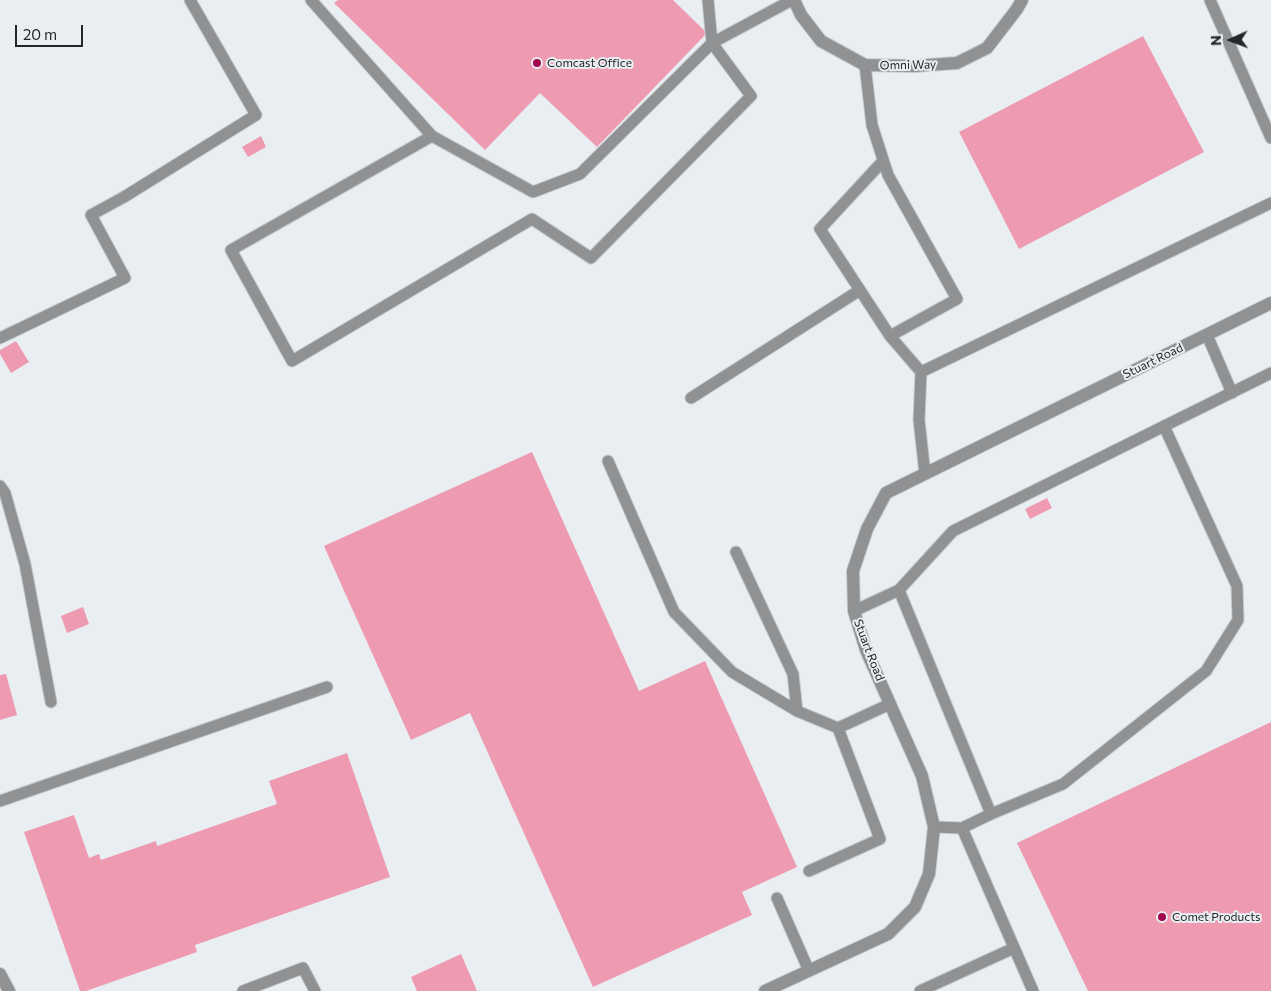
<!DOCTYPE html>
<html>
<head>
<meta charset="utf-8">
<style>
	body { margin:0 }
	#map { position:relative; width:1271px; height:991px; overflow:hidden; background:#e9eef2; font-family:Commissioner,sans-serif }
	canvas { display:block }
	.north { position:absolute; left:1206px; top:15px; width:50px; height:50px; -webkit-text-stroke:4px #e9eef2; paint-order:stroke; rotate:268deg; font-size:14px; font-weight:700; line-height:20px; text-align:center; color:#242627 }
	.north::after { content:''; display:block; margin:auto; width:18px; height:22px; background:#242627; clip-path:polygon(50% 0,100% 100%,50% 72%,0 100%) }
	.scale { position:absolute; left:15px; top:25px; width:68px; height:22px; box-sizing:border-box; border:2px solid #242627; border-top:0; padding-left:6px; font-size:15px; line-height:18px; white-space:nowrap; color:#242627; -webkit-text-stroke:4px #e9eef2; paint-order:stroke }
</style>
</head>
<body>
<div id="map">
<canvas width="1271" height="991"></canvas>
<div class="north">N</div>
<div class="scale">20 m</div>
</div>
<script>
const ctx = document.querySelector('canvas').getContext('2d');
ctx.lineJoin = 'round';
function paint(path, color) {
  ctx.fillStyle = color;
  ctx.fill(path, 'evenodd');
}
function strokePath(path, color, width, dash) {
  ctx.strokeStyle = color;
  ctx.lineWidth = width;
  ctx.lineCap = dash ? 'butt' : 'round';
  ctx.setLineDash(dash || []);
  ctx.stroke(path);
}
function write(font, color, halo, rows, align = 'center') {
  ctx.font = font + ' Commissioner,sans-serif';
  ctx.lineWidth = 4;
  ctx.setLineDash([]);
  ctx.textBaseline = 'middle';
  ctx.strokeStyle = halo;
  ctx.fillStyle = color;
  for (const [text, x, y, turn = 0] of rows) {
    ctx.save();
    ctx.translate(x, y);
    ctx.rotate((+turn || 0) * Math.PI / 180);
    ctx.textAlign = isNaN(turn) ? turn : align;
    if (halo) ctx.strokeText(text, 0, 0);
    ctx.fillText(text, 0, 0);
    ctx.restore();
  }
}
const building = new Path2D(`
	M338 0H673L707 33 597 147 540 93 485 150 334 3Z
	M1143 36 1204 152 1019 249 959 132Z
	M261 136 266 147 248 157 242 147Z
	M16 341 29 362 11 373 0 354V350Z
	M532 452 639 691 705 661 797 867 742 892 752 915 593 987 470 713 411 740 324 546Z
	M1047 498 1052 508 1030 519 1025 509Z
	M83 607 89 624 67 633 61 616Z
	M6 674 17 715 0 720V675Z
	M1271 722V991H1088L1017 843Z
	M347 753 390 877 195 945 197 952 86 991H80L24 832 74 815 89 858 99 854 101 860 156 841 157 846 277 804 269 781Z
	M461 954 477 991H417L411 977Z`);
const service = new Path2D(`
	M311 0 432 136 231 250 292 361 532 219 591 258 751 96 712 43 792 0
	M1210 0 1271 138
	M865 65 872 125 888 175 957 299 890 336
	M432 136 533 192 580 174 712 43 708 0
	M883 161 820 229 890 336 921 372 919 420 925 474
	M1207 335 1232 393
	M0 338 125 278 91 215 124 197 256 115 190 0
	M921 372 1271 203
	M691 398 860 290
	M608 461 674 612 732 672 797 711 838 728
	M0 486 5 493 25 564 51 702
	M736 552 793 674 797 711
	M899 590 953 531 1271 373
	M854 611 899 590 991 814 962 828
	M0 801 327 687
	M991 814 1063 784 1206 671 1238 620 1237 586 1164 426
	M934 827 962 828 1033 991
	M809 871 880 839 838 728 890 704
	M777 898 809 971
	M243 991 303 968 315 991
	M920 991 1014 948`);
const minor = new Path2D(`
	M794 0 801 15 821 41 865 65 914 66 957 63 987 48 1017 9 1022 0
	M0 974 9 991
	M765 991 888 934 915 907 929 874 934 827 922 776 866 650 854 611 853 571 867 529 886 493 1271 303`);
const markers = [
	[537,63,5,"#9f084f"],
	[1162,917,5,"#9f084f"]
];
const poiNames = [
	["Comcast Office",547,63],
	["Comet Products",1172,917]
];
const streetNames = [
	["Omni Way",908,65,-1],
	["Stuart Road",1153,361,-26],
	["Stuart Road",869,650,69]
];
paint(building, '#ee9ab1');
strokePath(service, '#c6cacd', 13);
strokePath(minor, '#c6cacd', 14);
strokePath(service, '#8f9193', 11);
strokePath(minor, '#8f9193', 12);
for (const [x, y, r, color] of markers) {
  const dot = new Path2D();
  dot.arc(x, y, r, 0, 2 * Math.PI);
  ctx.fillStyle = color;
  ctx.fill(dot);
  strokePath(dot, '#e9eef2', 2);
}
write('12px', '#242627', '#e9eef2', poiNames, 'left');
write('12px', '#242627', '#e9eef2', streetNames);
</script>
</body>
</html>
